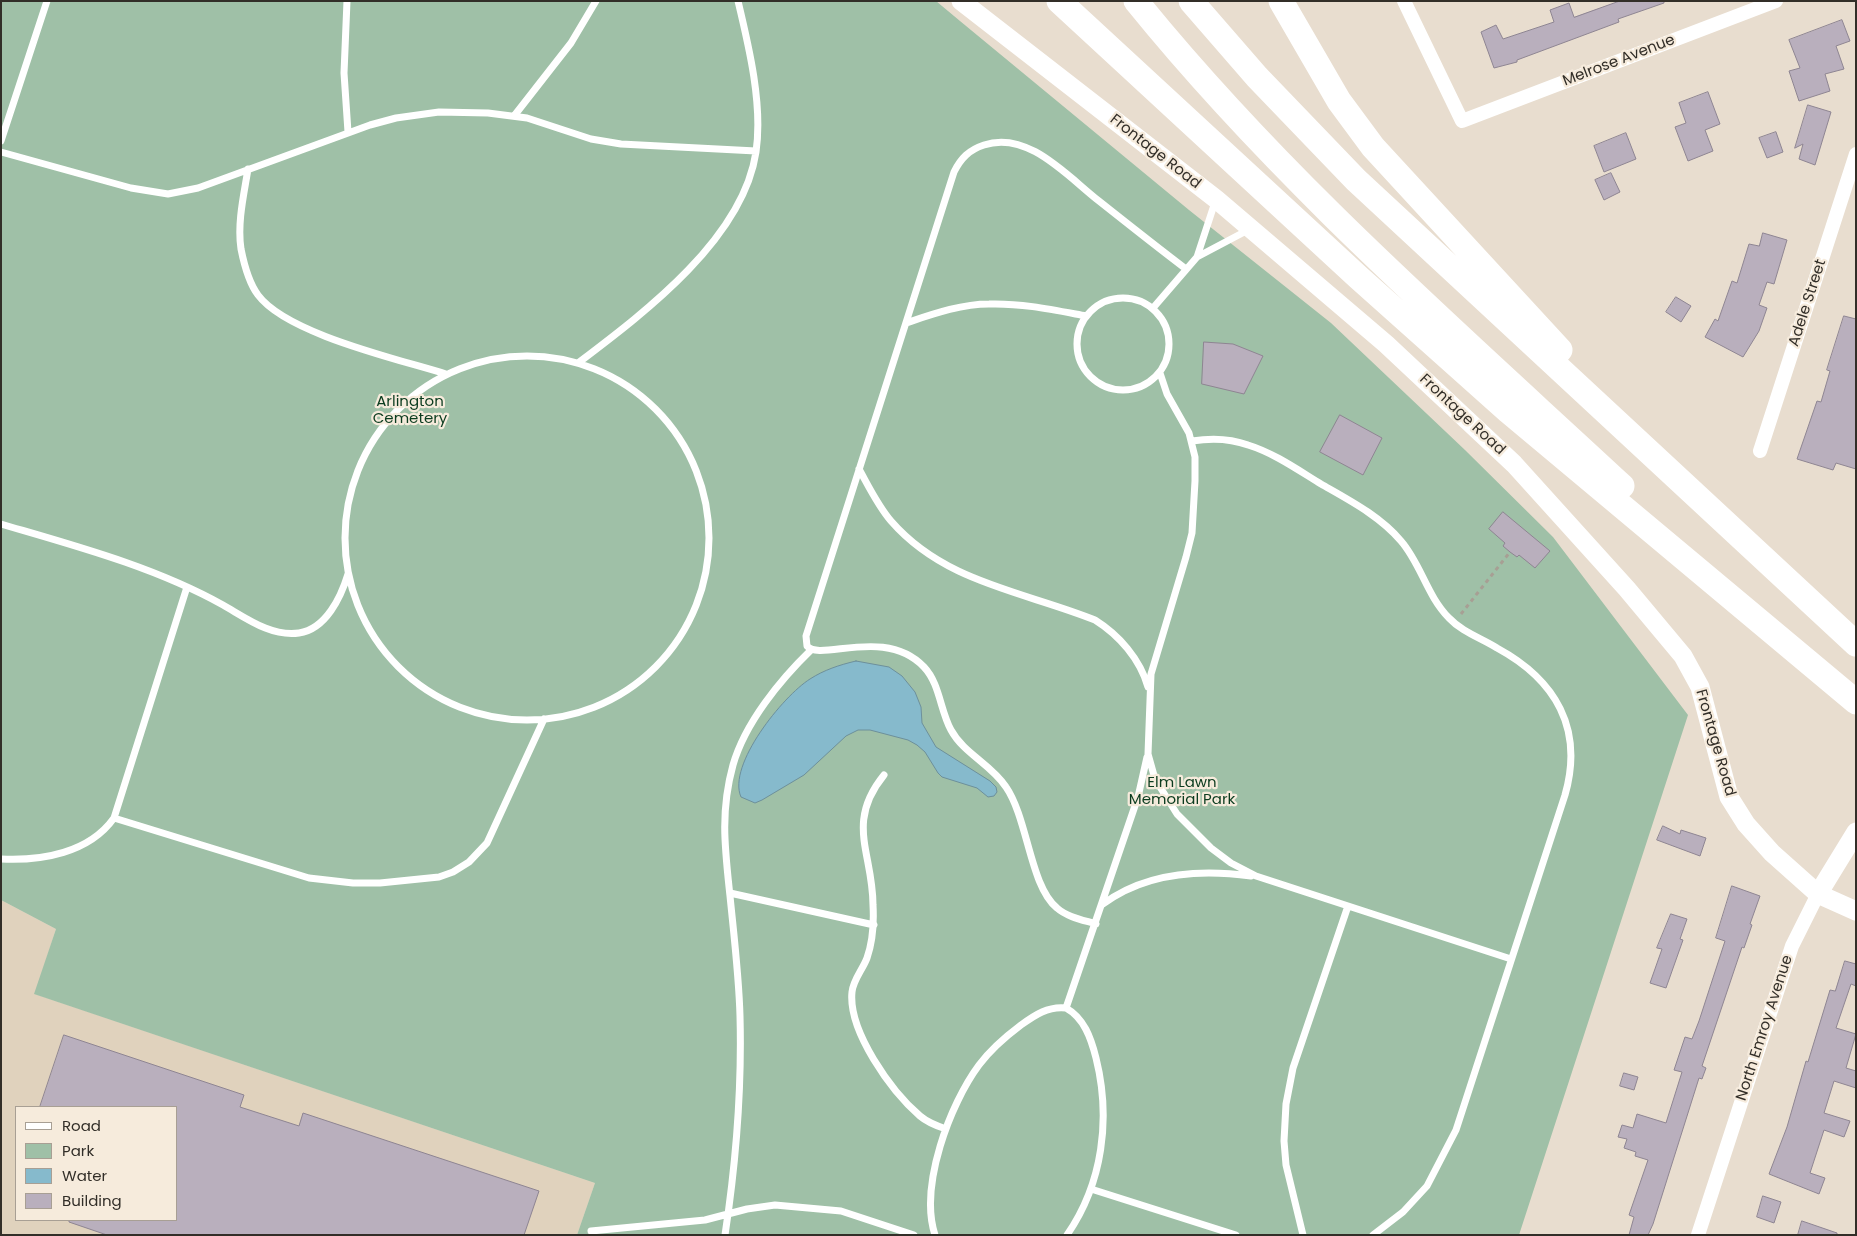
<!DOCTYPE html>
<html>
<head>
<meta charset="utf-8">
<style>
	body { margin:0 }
	#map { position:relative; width:1857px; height:1236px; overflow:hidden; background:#e8ddcf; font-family:Poppins,sans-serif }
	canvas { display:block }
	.frame { position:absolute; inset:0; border:2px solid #322e28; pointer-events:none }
	.legend { position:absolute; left:15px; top:1106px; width:162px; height:115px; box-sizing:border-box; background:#f6ebdc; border:1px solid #a89f94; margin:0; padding:6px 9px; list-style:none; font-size:15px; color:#322e28 }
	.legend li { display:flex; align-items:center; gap:10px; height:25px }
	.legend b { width:25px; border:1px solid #a89f94 }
</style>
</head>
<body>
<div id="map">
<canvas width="1857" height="1236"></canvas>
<div class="frame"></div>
<ul class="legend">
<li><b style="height:6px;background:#fff"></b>Road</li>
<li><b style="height:14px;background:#9fc0a7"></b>Park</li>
<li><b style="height:14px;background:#86bacc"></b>Water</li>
<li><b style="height:14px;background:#b9afbd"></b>Building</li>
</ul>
</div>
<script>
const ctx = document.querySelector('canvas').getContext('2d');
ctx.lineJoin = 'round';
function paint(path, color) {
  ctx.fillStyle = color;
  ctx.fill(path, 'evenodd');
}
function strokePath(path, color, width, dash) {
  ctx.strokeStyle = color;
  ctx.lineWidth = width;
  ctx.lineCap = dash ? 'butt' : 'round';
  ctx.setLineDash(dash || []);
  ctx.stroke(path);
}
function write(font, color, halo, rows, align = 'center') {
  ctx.font = font + ' Poppins,sans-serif';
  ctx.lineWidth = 4.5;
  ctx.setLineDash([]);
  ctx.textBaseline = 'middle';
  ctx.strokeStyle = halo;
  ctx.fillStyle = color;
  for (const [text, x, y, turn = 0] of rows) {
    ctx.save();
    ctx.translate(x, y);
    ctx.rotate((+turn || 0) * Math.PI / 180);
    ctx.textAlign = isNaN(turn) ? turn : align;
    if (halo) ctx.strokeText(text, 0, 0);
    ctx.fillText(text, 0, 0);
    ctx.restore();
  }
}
const built = new Path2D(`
	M1 900 56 929 35 994 595 1183 577 1235H1ZM16 1107H176V1220H16Z`);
const green = new Path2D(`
	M1 1H936L960 21 1189 210 1331 323 1465 450 1553 537 1688 715 1519 1235H577L595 1183 34 994 56 929 1 900Z`);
const water = new Path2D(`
	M856 661 889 667 902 676 915 692 921 707 922 723 936 747 990 781 996 787 997 792 994 796 988 797 977 788 942 777 938 773 925 752 917 745 908 740 870 730H858L846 736 804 775 762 800 755 803 741 797C727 765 783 696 810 679 824 670 839 665 856 661Z`);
const building = new Path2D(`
	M1620 1H1664V3L1618 19 1619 22 1517 60V62L1494 68 1481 32 1496 25 1503 39 1554 22 1550 10 1569 3 1574 17Z
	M1842 20 1850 41 1836 46 1844 69 1825 74 1830 91 1799 101 1789 71 1800 68 1789 40Z
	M1708 92 1720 124 1705 130 1713 151 1688 161 1675 127 1686 123 1679 103Z
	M1808 105 1831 112 1815 165 1799 159 1803 144 1795 148Z
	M1776 132 1783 152 1767 158 1759 138Z
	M1626 133 1636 159 1604 172 1594 146Z
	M1611 173 1620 192 1604 200 1595 180Z
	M1763 233 1787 240 1774 284 1767 282 1759 305 1767 308 1759 331 1743 357 1705 337 1715 319 1718 321 1732 281 1737 283 1749 244 1759 246Z
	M1676 297 1691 306 1681 322 1666 312Z
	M1844 316 1856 319V469L1836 463 1833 470 1797 459 1817 401 1821 402 1830 371 1827 370Z
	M1204 342 1233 344 1263 356 1244 394 1202 384Z
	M1340 415 1382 438 1363 475 1320 452Z
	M1503 512 1550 551 1535 568 1519 555 1517 557 1510 552 1503 546 1505 543 1489 529Z
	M1663 826 1680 834 1681 830 1706 838 1700 856 1657 840Z
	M1732 886 1760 896 1750 924 1752 925 1744 948 1742 947 1702 1066 1706 1068 1702 1079 1699 1078 1653 1224 1648 1235H1629L1634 1217 1629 1215 1648 1160 1635 1156 1636 1152 1624 1148 1627 1139 1618 1137 1622 1125 1633 1128 1637 1114 1666 1123 1682 1072 1674 1070 1685 1037 1692 1039 1699 1021 1725 941 1716 938Z
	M1671 914 1687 919 1680 939 1683 940 1666 988 1650 983 1662 949 1657 948Z
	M1845 961 1856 964V986L1851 984 1836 1028 1856 1034 1846 1068 1856 1071V1088L1834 1081 1824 1113 1850 1121 1844 1137 1824 1130 1810 1173 1825 1178 1819 1194 1769 1174 1787 1127 1806 1061 1808 1062 1830 990 1835 991Z
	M64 1035 244 1095 240 1107 299 1126 303 1113 539 1191 524 1235H107L69 1222V1220H176V1107H40Z
	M1624 1073 1638 1077 1634 1090 1620 1086Z
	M1763 1196 1781 1202 1774 1223 1757 1217Z
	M1802 1221 1837 1233V1235H1798Z`);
const path = new Path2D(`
	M1461 614 1510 552`);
const lane = new Path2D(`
	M347 1 344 73 348 132
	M514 116 571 43 596 1
	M1 141 47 1
	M1 152 131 188 168 194 198 188 370 125 396 118 439 112 488 113 527 118 591 139 621 144 756 151
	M248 169C244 194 237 223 241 249 244 264 249 283 258 295 287 334 398 359 446 374
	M1215 202 1197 257 1250 229
	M1077 344a46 46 0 1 1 92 0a46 46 0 1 1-92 0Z
	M1153 308 1197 257
	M906 323C933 314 961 304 989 304 1022 303 1054 310 1086 316
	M345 538a182 182 0 1 1 364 0a182 182 0 1 1-364 0Z
	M578 363C644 313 743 239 756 152 763 105 749 47 738 1
	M1160 373 1167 394 1189 433 1195 457V481L1192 533 1186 557 1151 674 1148 754 1155 779 1177 814 1211 848 1231 863 1256 876 1511 959
	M1192 441C1211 438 1229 438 1248 445 1274 453 1298 470 1321 484 1349 500 1380 516 1401 541 1421 564 1427 596 1449 618 1462 632 1481 638 1497 648 1556 680 1584 729 1565 795L1456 1130 1427 1186 1403 1212 1373 1235
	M859 469C869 487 878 506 891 521 945 583 1023 591 1095 620 1119 635 1140 659 1148 687
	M1 524C76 546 155 567 223 605 246 618 271 637 299 633 326 629 341 597 348 574
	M884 775C845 823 873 853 873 905 874 923 873 941 867 958 863 969 853 980 852 992 848 1031 891 1091 920 1116 927 1122 937 1126 946 1129
	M114 818 309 878 353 883H380L439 877 453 872 469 862 487 843 544 719
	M1 859C42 861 89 853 114 818L187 587
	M730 893 874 925
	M1103 904C1145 873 1200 869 1251 876
	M1096 924C1083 920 1067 917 1057 908 1030 886 1028 819 1006 787 991 764 964 754 951 730 940 710 940 684 924 667 885 626 820 662 807 646L806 636 954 172C961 158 969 150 984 145 1028 130 1068 177 1099 201 1128 224 1157 247 1186 269
	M1066 1008C1084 1018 1091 1038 1096 1058 1111 1118 1103 1183 1067 1235
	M1091 1189 1236 1235
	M591 1231 705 1220 747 1209 775 1205 841 1211 914 1235
	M725 1235C736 1162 742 1090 740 1016 739 977 734 936 730 896 725 849 720 812 733 765 745 723 780 680 811 650
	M935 1235C919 1186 950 1104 979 1065 991 1049 1005 1037 1021 1025 1035 1015 1048 1006 1066 1008L1138 797 1147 757
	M1303 1235 1286 1165 1284 1141 1286 1104 1293 1068 1348 906`);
const street = new Path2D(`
	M1404 1 1462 121 1776 1
	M1760 451 1856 154
	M1698 1235 1792 946 1818 894`);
const secondary = new Path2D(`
	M961 1 1216 199 1386 344 1514 464 1627 589 1683 656 1700 687 1729 797 1746 824 1772 853 1818 894 1856 911
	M1818 894 1856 832`);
const highway = new Path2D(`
	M1059 1 1358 277 1508 411 1856 702
	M1136 1C1280 179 1455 331 1622 486
	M1191 1 1257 77 1356 180 1856 644
	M1281 1 1339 101 1373 147 1560 350`);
const streetNames = [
	["Melrose Avenue",1619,61,-21],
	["Frontage Road",1155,152,38],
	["Adele Street",1808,303,-72],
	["Frontage Road",1462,415,43],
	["Frontage Road",1715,743,74],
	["North Emroy Avenue",1765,1028,-72]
];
const parkNames = [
	["Arlington",410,402],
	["Cemetery",410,419],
	["Elm Lawn",1182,783],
	["Memorial Park",1182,800]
];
paint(built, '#e0d2bd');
paint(green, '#9fc0a7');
paint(water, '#86bacc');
strokePath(water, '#6d909b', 1);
paint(building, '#b9afbd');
strokePath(building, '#8e8592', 1);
strokePath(path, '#a79f94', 3, [4, 4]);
strokePath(lane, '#fff', 7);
strokePath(street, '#fff', 14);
strokePath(secondary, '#fff', 19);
strokePath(highway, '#fff', 25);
write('15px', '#322e28', '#f6ebdc', streetNames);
write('15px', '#0b3c1f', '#f6ebdc', parkNames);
</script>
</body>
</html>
